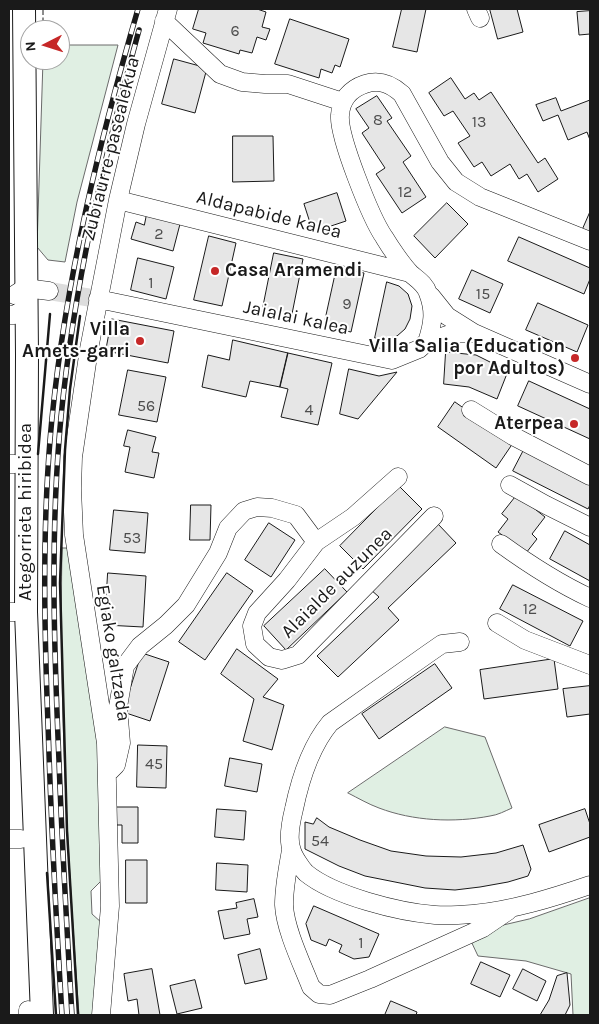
<!DOCTYPE html>
<html>
<head>
<meta charset="utf-8">
<style>
	body { margin:0 }
	#map { position:relative; width:599px; height:1024px; overflow:hidden; background:#fff; font-family:Karla,sans-serif }
	canvas { display:block }
	.frame { position:absolute; inset:0; border:10px solid #1a1a1a; pointer-events:none }
	.north { position:absolute; left:20px; top:20px; width:50px; height:50px; box-sizing:border-box; background:#fff; border:1px solid #a3a3a3; border-radius:50%; rotate:265deg; font-size:14px; font-weight:700; line-height:20px; text-align:center; color:#1a1a1a }
	.north::after { content:''; display:block; margin:auto; width:18px; height:22px; background:#c62828; clip-path:polygon(50% 0,100% 100%,50% 72%,0 100%) }
</style>
</head>
<body>
<div id="map">
<canvas width="599" height="1024"></canvas>
<div class="frame"></div>
<div class="north">N</div>
</div>
<script>
const ctx = document.querySelector('canvas').getContext('2d');
ctx.lineJoin = 'round';
function paint(path, color) {
  ctx.fillStyle = color;
  ctx.fill(path, 'evenodd');
}
function strokePath(path, color, width, dash) {
  ctx.strokeStyle = color;
  ctx.lineWidth = width;
  ctx.lineCap = dash ? 'butt' : 'round';
  ctx.setLineDash(dash || []);
  ctx.stroke(path);
}
function write(font, color, halo, rows, align = 'center') {
  ctx.font = font + ' Karla,sans-serif';
  ctx.lineWidth = 4;
  ctx.setLineDash([]);
  ctx.textBaseline = 'middle';
  ctx.strokeStyle = halo;
  ctx.fillStyle = color;
  for (const [text, x, y, turn = 0] of rows) {
    ctx.save();
    ctx.translate(x, y);
    ctx.rotate((+turn || 0) * Math.PI / 180);
    ctx.textAlign = isNaN(turn) ? turn : align;
    if (halo) ctx.strokeText(text, 0, 0);
    ctx.fillText(text, 0, 0);
    ctx.restore();
  }
}
const green = new Path2D(`
	M60 45H118L77 202 65 262 48 260 37 247 43 60H60Z
	M62 548H69L98 744 102 880 91 891 92 914 102 923 94 1015H79C68 860 59 704 62 548Z
	M445 727 485 737 512 808C505 811 498 815 490 816 454 823 413 821 379 808 368 804 358 798 348 793Z
	M590 898V1015H573L571 974 526 961 478 956 470 939 499 926 529 919Z`);
const building = new Path2D(`
	M199 9H257L266 12 262 27 270 29 266 40 257 37 252 53 240 50 239 54 203 43 206 33 193 29Z
	M402 9H426L417 52 393 47Z
	M490 9H517L523 32 498 39Z
	M590 11V34L579 35 577 12Z
	M290 19 349 39 340 67 335 65 332 73 321 69 319 78 275 64Z
	M174 59 207 68 195 113 162 104Z
	M451 78 465 99 474 93 479 100 491 92 538 163 545 158 558 179 538 192 527 174 519 179 510 164 491 176 482 162 474 167 458 143 470 136 453 111 444 116 429 93Z
	M377 96 392 118 387 121 411 156 403 162 426 197 402 213 376 174 385 168 362 133 369 128 356 109Z
	M556 98 561 111 590 100V140L587 132 568 140 558 115 543 121 536 105Z
	M233 136H273L274 181 233 182Z
	M337 193 346 221 313 232 304 204Z
	M447 203 468 224 435 258 414 236Z
	M590 212V235L582 231Z
	M147 214 180 224 173 251 131 239 136 222 144 225Z
	M209 236 236 243 222 306 194 300Z
	M519 237 590 268V279L584 294 508 261Z
	M274 253 303 259 291 319 262 313Z
	M138 258 174 267 166 299 131 290Z
	M337 267 364 273 351 332 324 326Z
	M472 270 503 284 490 313 459 299Z
	M387 282 399 286 408 294 412 306 410 319 405 329 397 336 386 340 375 338Z
	M538 303 588 325 577 352 526 330Z
	M112 319 174 331 168 363 106 351Z
	M233 340 288 353 280 387 250 381 246 397 202 387 208 355 229 360Z
	M446 352 476 355 508 371 497 399 469 387 444 384Z
	M288 353 332 363 318 425 281 417 288 389 280 387Z
	M349 369 379 376 397 372 358 419 340 414Z
	M128 370 166 377 157 422 119 415Z
	M529 381 590 409V439L518 406Z
	M455 402 513 443 496 468 438 427Z
	M128 430 156 437 152 452 159 453 154 478 125 472 130 447 124 446Z
	M526 446 590 479V505L588 509 513 471Z
	M399 486 422 509 363 569 340 546Z
	M517 495 545 517 532 534 537 539 526 553 498 532 508 519 502 514Z
	M191 505H211L210 540H190Z
	M114 510 148 513 145 553 110 550Z
	M269 523 295 540 271 577 245 560Z
	M438 524 456 543 388 608 399 620 338 677 317 656 379 597 370 589Z
	M565 531 590 545V581L550 559Z
	M325 569 347 592 286 650 264 626Z
	M108 573 146 576 143 627 105 625Z
	M227 573 253 591 205 660 179 642Z
	M513 585 583 621 570 646 500 609Z
	M237 649 278 679 263 697 284 705 272 750 243 741 254 699 221 674Z
	M142 653 169 662 150 721 123 712Z
	M554 659 558 689 484 699 480 670Z
	M435 664 452 688 379 739 362 714Z
	M590 686V714L567 717 563 689Z
	M138 745 167 746 166 788 137 787Z
	M230 758 262 764 257 792 225 786Z
	M114 807H138V843H122V825H114Z
	M217 809 246 811 244 840 215 837Z
	M585 809 590 824V837L549 852 539 825Z
	M317 818 329 827 360 840 391 851 426 856 461 857 496 853 523 845 531 869 528 876 508 882 480 887 455 890 425 888 365 876 339 866 305 849V822L313 824Z
	M126 860H147V903H126Z
	M217 863 248 865 247 892 216 890Z
	M254 899 258 917 247 919 250 934 224 939 218 911 237 908 236 903Z
	M314 906 379 934 369 957 354 959 339 952 342 945 329 939 326 946 311 940 306 924Z
	M260 949 267 979 245 984 238 955Z
	M481 962 510 975 500 997 471 984Z
	M152 969 160 1015H139L137 999 128 1001 124 974Z
	M523 969 546 981 537 1001 513 989Z
	M567 973 570 1005 565 1015H540L549 1000 557 976Z
	M195 980 202 1008 177 1014 170 986Z
	M391 1001 417 1012 416 1015H385Z`);
const minorTunnel = new Path2D(`
	M49 291 98 299`);
const minor = new Path2D(`
	M476 9 480 18
	M164 21 220 74 242 82 265 84H288L343 102
	M118 200 410 273
	M14 295 25 288 49 291
	M431 296 447 316 474 333
	M98 299 392 360 419 349 427 342 453 333H474L590 384
	M9 315H14L26 308
	M427 342C433 324 435 311 428 293 425 284 418 280 411 274 403 266 390 247 384 237 371 218 338 136 340 115 341 100 350 89 365 84 380 79 391 84 402 94L440 162 456 182 480 197 590 241
	M471 410 513 436 590 476
	M9 464H15
	M398 477 353 517 316 542 287 580 257 613 252 626 255 644 269 657 282 660 298 655 434 516
	M510 485 546 505 590 527
	M501 544C530 565 558 583 590 598
	M9 612H15
	M497 623 525 640 590 665
	M460 642 442 644 429 653 330 723C311 746 300 780 294 809 291 821 287 839 292 851 294 857 301 868 306 873 334 896 399 912 435 915 447 916 461 915 473 914 513 910 552 898 590 885
	M108 773 116 765 121 743 118 707 125 666 140 646 166 625 186 605 218 553 228 528 244 511 257 507 272 508 296 515 316 542
	M9 839H21
	M291 850C288 868 284 886 284 905 285 929 302 964 311 987L319 994 330 995 370 979 483 928 508 911
	M28 1015V1010
	M101 1015 110 906 106 743 74 535 72 489 73 457 89 349 118 200 136 124 168 9`);
const major = new Path2D(`
	M24 9 27 355 26 612 42 1015`);
const rail = new Path2D(`
	M62 1015C56 918 51 821 48 724 44 622 42 520 52 418 66 278 99 143 138 9
	M72 1015C67 931 62 846 59 761 54 647 50 531 61 417 74 285 104 158 139 30`);
const fence = new Path2D(`
	M43 9V30`);
const wall = new Path2D(`
	M38 454 50 314
	M47 873 56 1015
	M78 1015 67 831 60 583 65 450 70 389 80 316`);
const markers = [
	[215,271,5,"#c62828"],
	[140,341,5,"#c62828"],
	[575,358,5,"#c62828"],
	[574,424,5,"#c62828"]
];
const numberNames = [
	["6",235,31],
	["8",378,120],
	["13",479,122],
	["12",405,192],
	["2",159,234],
	["1",151,283],
	["15",483,294],
	["9",347,304],
	["56",146,406],
	["4",309,410],
	["53",132,538],
	["12",530,609],
	["45",154,764],
	["54",320,841],
	["1",361,943]
];
const streetNames = [
	["Zubiaurre pasealekua",111,149,-76],
	["Aldapabide kalea",269,215,14],
	["Jaialai kalea",296,318,12],
	["Ategorrieta hiribidea",26,512,-90],
	["Alaialde auzunea",337,583,-45],
	["Egiako galtzada",113,653,81]
];
const poiNames = [
	["Casa Aramendi",225,271,"left"],
	["Villa",130,330],
	["Amets-garri",130,352],
	["Villa Salia (Education",565,347],
	["por Adultos)",565,369],
	["Aterpea",564,424]
];
paint(green, '#e0efe3');
strokePath(green, '#6a6a6a', 1);
paint(building, '#e6e6e6');
strokePath(building, '#1a1a1a', 1);
strokePath(minorTunnel, '#ddd', 18, [18, 9]);
strokePath(minor, '#1a1a1a', 19);
strokePath(major, '#1a1a1a', 24);
strokePath(minor, '#fff', 18);
strokePath(major, '#fff', 22);
strokePath(rail, '#1a1a1a', 5.5);
strokePath(rail, '#fff', 4, [11]);
strokePath(fence, '#1a1a1a', 1, [6, 2.5]);
strokePath(wall, '#1a1a1a', 2.5);
for (const [x, y, r, color] of markers) {
  const dot = new Path2D();
  dot.arc(x, y, r, 0, 2 * Math.PI);
  ctx.fillStyle = color;
  ctx.fill(dot);
  strokePath(dot, '#fff', 2);
}
write('16px', '#4d4d4d', null, numberNames);
write('19px', '#1a1a1a', '#fff', streetNames);
write('bold 19px', '#1a1a1a', '#fff', poiNames, 'right');
</script>
</body>
</html>
